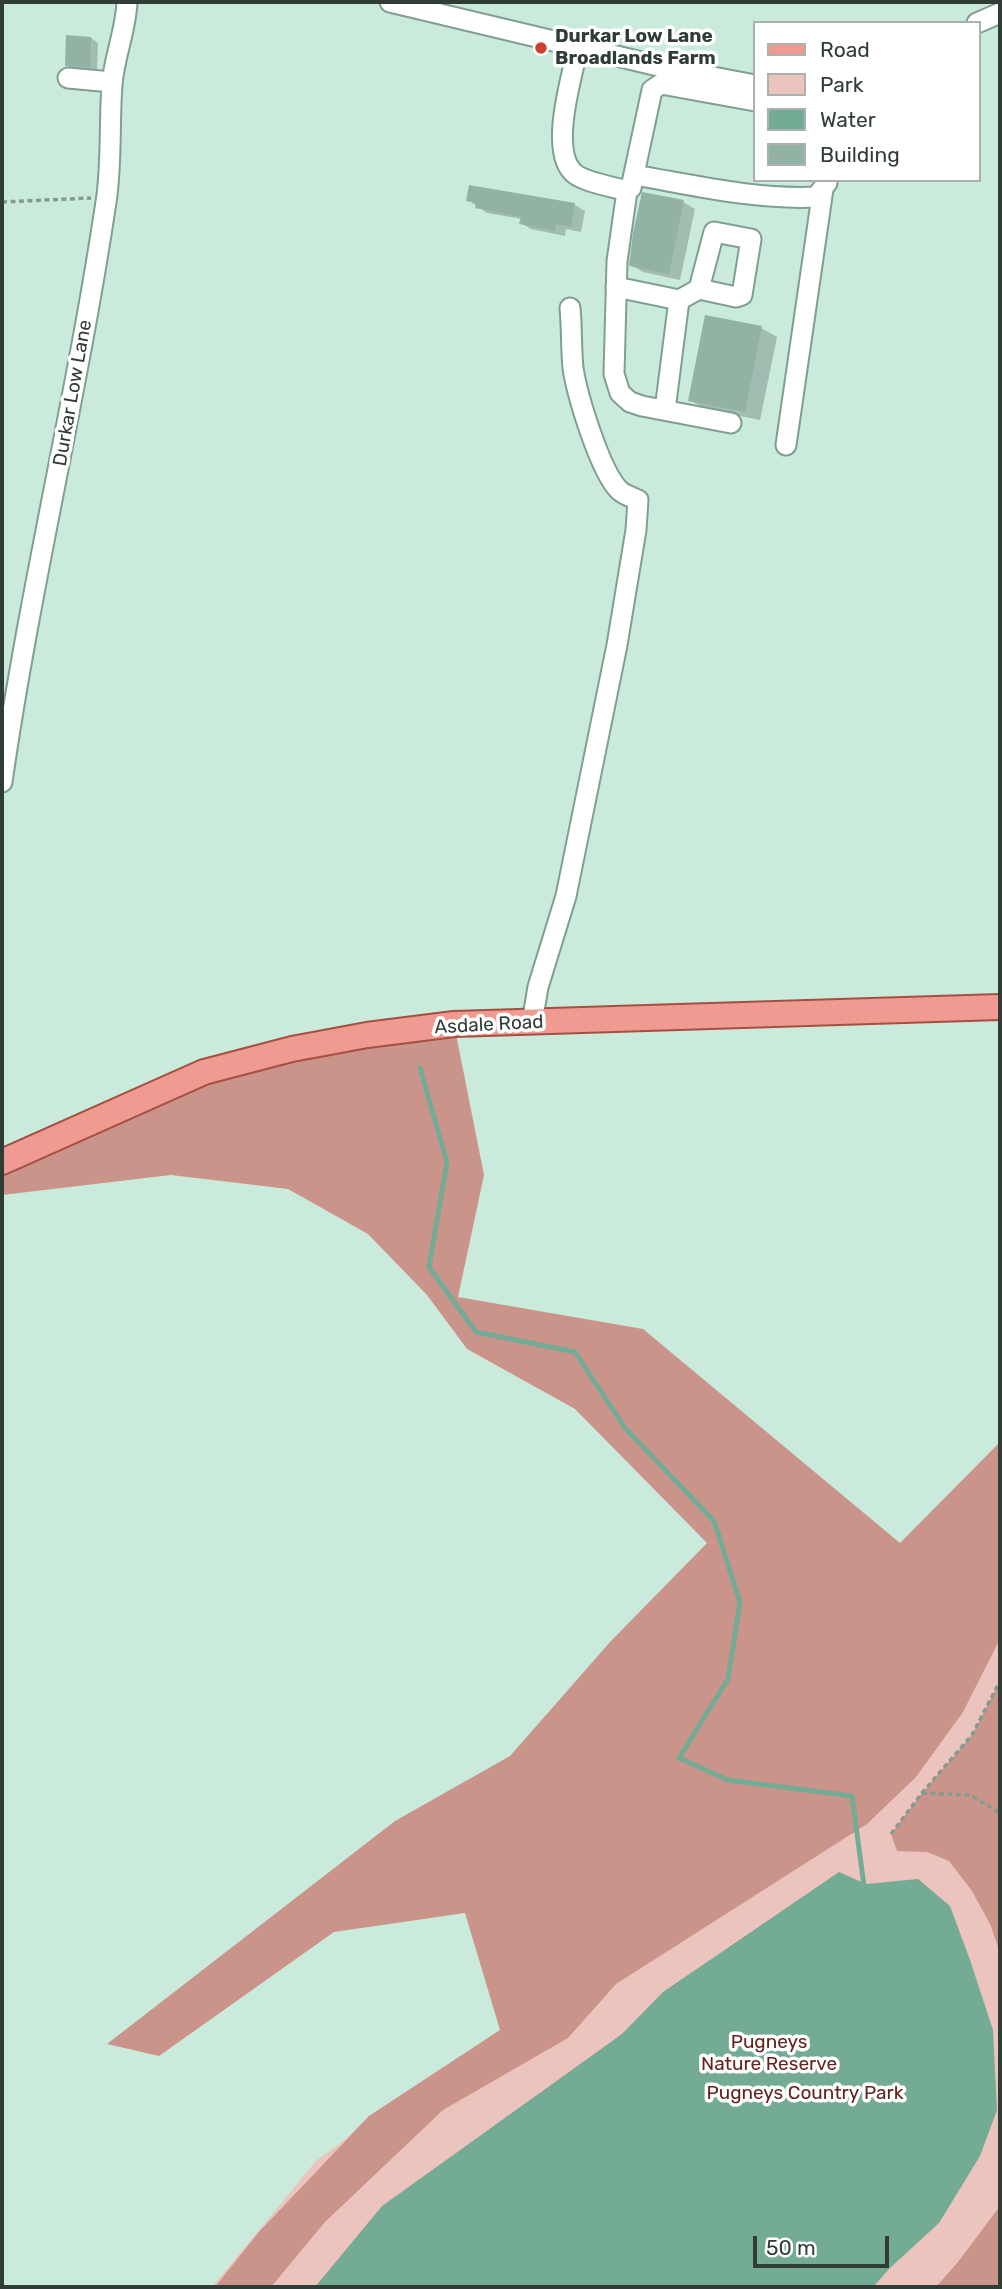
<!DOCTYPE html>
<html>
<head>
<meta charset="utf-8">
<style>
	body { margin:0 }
	#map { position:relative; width:1002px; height:2289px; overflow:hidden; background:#caebdc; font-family:Rubik,sans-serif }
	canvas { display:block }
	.frame { position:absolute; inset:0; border:4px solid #303d37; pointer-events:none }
	.legend { position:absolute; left:753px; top:21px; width:228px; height:161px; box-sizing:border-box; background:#fff; border:2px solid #acb1af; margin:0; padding:9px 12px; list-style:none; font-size:21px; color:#303d37 }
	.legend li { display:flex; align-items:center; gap:14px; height:35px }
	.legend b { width:35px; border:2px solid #acb1af }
	.scale { position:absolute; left:753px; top:2236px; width:136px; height:32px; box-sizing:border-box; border:4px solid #303d37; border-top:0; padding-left:9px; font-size:21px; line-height:24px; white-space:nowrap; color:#303d37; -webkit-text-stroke:5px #fff; paint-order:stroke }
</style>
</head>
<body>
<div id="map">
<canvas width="1002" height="2289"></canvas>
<div class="frame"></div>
<ul class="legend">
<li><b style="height:9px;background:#f09b91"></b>Road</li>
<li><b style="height:19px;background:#ebc4bd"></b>Park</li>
<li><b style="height:19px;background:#74ab94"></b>Water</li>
<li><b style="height:19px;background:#92b2a4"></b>Building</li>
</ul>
<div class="scale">50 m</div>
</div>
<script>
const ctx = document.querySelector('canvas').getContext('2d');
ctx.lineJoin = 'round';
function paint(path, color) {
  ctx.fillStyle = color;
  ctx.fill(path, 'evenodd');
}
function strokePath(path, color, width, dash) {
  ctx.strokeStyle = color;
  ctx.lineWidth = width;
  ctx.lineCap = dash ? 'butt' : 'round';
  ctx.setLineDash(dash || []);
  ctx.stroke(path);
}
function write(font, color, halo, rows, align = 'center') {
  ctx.font = font + ' Rubik,sans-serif';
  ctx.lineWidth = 7;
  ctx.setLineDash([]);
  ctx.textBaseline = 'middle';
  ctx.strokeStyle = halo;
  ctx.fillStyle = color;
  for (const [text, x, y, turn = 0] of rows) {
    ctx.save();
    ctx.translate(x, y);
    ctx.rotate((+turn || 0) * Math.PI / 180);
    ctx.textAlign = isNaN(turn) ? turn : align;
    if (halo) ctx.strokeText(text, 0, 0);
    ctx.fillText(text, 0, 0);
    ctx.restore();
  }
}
const green = new Path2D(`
	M1000 1627V2287H212L316 2161 347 2138 369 2116 500 2030Z`);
const forest = new Path2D(`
	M454 1024 484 1175 458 1297 643 1329 900 1543 1000 1442V1639L963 1712 916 1777 867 1824 616 1984 568 2038 443 2110 325 2222 271 2287H215L259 2232 369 2116 500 2030 465 1913 334 1932 159 2056 107 2044 395 1821 510 1756 610 1642 707 1543 575 1409 467 1349 427 1295 368 1234 288 1189 171 1175 2 1195V1162L204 1072Z
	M1000 1681V1953L991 1926 972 1891 949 1861 927 1852 897 1851 891 1834 922 1793 972 1735Z
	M1000 2206V2287H936L958 2262Z`);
const water = new Path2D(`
	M839 1872 866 1884 918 1879 950 1906 970 1960 993 2030 997 2110 980 2156 939 2223 890 2268 873 2287H315L382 2206 622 2034 663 1992Z`);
const shadow = new Path2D(`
	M91 38 98 43 97 71 74 69 66 65Z
	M471 187 575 205 585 211 581 232 566 229 565 236 531 229 521 223 522 219 487 213 468 200Z
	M683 202 695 209 680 280 643 272 631 265Z
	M761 328 777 337 760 420 705 409 690 400Z`);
const stream = new Path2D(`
	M420 1068 447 1162 429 1267 476 1332 575 1352 625 1428 714 1521 740 1602 728 1679 679 1758 728 1780 852 1796 864 1886`);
const building = new Path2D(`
	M66 35 91 37 90 67 65 66Z
	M469 185 575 203 571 227 556 224 555 231 519 224 521 217 475 208 476 203 466 201Z
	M642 192 684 200 669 274 629 266 633 233Z
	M705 315 762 326 745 412 688 401Z`);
const path = new Path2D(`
	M2 202 91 198
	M922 1793 970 1795 1000 1813
	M891 1834 922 1793 972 1735 1000 1681`);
const minor = new Path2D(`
	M390 2 671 69 755 85
	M977 23 1000 13
	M578 48C572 76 548 153 575 174 585 182 613 187 627 191L631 188 652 90 661 84 755 101
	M68 78 112 82
	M634 175C693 185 755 200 816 197L827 183
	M627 191 617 261 614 374 620 393 630 402 642 406 731 423
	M616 287 679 300
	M665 410 679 300 699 289 736 297 742 295 751 239 714 232 699 289
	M786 445 823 189
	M2 782C30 587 77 396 106 202 112 164 109 124 112 85 114 57 126 30 127 2
	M532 1023 538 987 566 896 617 645 636 530 638 500C632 497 624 495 619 490 600 471 577 395 573 368 571 348 572 328 570 308`);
const major = new Path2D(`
	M2 1162 204 1072 292 1049 367 1035 454 1024 1000 1007`);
const markers = [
	[541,48,7,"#cc3f31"]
];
const poiNames = [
	["Durkar Low Lane",555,37],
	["Broadlands Farm",555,59]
];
const streetNames = [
	["Durkar Low Lane",73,393,-80],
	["Asdale Road",489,1025,-3]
];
const parkNames = [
	["Pugneys",769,2043],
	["Nature Reserve",769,2065],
	["Pugneys Country Park",805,2094]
];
paint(green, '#ebc4bd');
paint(forest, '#ca948b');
paint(water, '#74ab94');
paint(shadow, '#0003');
strokePath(stream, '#74ab94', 5);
paint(building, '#92b2a4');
strokePath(minor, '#809f92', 23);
strokePath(major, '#a64f41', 28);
strokePath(path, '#839b90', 3.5, [5, 3.5]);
strokePath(minor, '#fff', 19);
strokePath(major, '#f09b91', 24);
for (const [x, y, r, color] of markers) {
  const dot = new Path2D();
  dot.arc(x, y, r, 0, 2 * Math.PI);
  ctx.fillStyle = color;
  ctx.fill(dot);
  strokePath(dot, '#fff', 2.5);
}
write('bold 19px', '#303d37', '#fff', poiNames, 'left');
write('19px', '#303d37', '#fff', streetNames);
write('19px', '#63221a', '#fff', parkNames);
</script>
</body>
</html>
